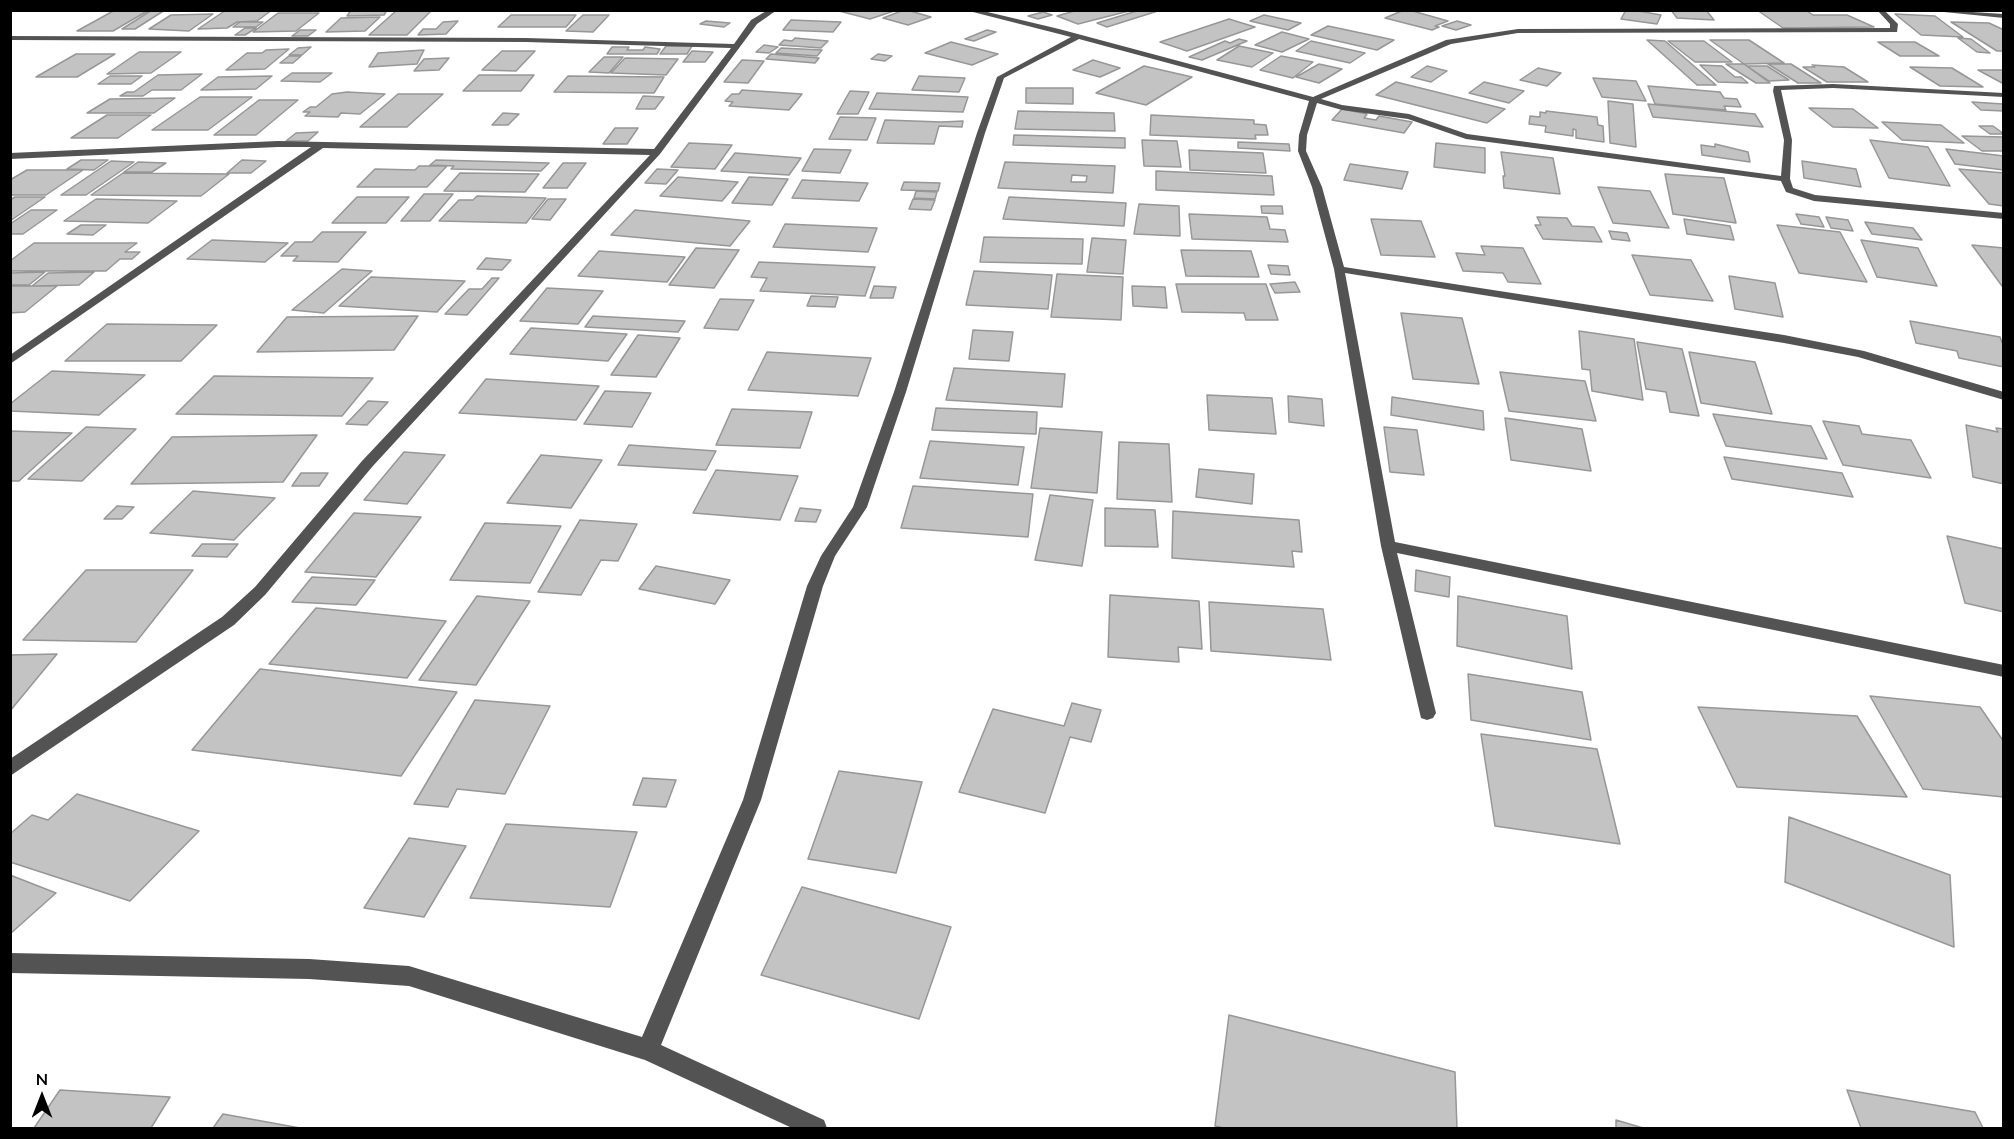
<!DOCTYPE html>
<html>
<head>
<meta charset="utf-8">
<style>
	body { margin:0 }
	#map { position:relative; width:2014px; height:1139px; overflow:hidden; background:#fff; font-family:Lato,sans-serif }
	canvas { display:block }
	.frame { position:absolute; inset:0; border:12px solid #000; pointer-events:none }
	.north { position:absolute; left:12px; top:1067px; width:60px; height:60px; -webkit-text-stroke:4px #fff; paint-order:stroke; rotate:0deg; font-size:16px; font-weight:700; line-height:24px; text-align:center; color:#000 }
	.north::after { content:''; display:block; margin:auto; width:21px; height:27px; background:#000; clip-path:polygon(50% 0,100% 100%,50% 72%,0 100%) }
</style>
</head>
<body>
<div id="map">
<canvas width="2014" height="1139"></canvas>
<div class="frame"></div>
<div class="north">N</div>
</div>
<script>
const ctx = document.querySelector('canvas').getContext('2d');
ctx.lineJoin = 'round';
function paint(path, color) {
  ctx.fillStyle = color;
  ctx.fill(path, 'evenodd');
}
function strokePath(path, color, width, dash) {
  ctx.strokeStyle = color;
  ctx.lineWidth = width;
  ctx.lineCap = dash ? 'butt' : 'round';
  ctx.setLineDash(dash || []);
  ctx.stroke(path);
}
const building = new Path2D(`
	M115 10H149L113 31H77Z
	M152 10H165L135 29H122Z
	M226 10H272L257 21 237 22 227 28 198 29Z
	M351 10H387L384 15 347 16Z
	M397 10H432L407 35H369Z
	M835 10H897L870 19Z
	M904 10H907L931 17 908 25 883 18Z
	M1078 10H1133L1078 24 1057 16Z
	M1140 10H1161L1107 27 1097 23Z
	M1404 10H1409L1448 21 1435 26 1439 27 1432 30 1385 18Z
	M1626 10H1633L1661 15 1657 24 1621 19Z
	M1671 10H1706L1714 20 1677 18Z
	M1757 10H1812L1807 11 1813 15H1847L1874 27 1783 28Z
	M1043 12 1052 15 1038 19 1028 16Z
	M278 13H319L296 31 253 32Z
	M213 14 189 31 149 29 171 15Z
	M1895 14 1935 16 1963 37 1921 35Z
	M511 15H576L566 27H498Z
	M583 15H609L593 32 566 31Z
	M1264 15 1301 23 1288 30 1250 21Z
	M380 17 365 31 326 32 341 18Z
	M1229 19 1255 27 1187 51 1160 42Z
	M791 20 841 22 833 32 783 30Z
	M458 21 446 34 418 35 423 29H436L443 22Z
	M706 21 730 23 724 27 700 24Z
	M1457 21 1471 25 1456 30 1442 26Z
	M240 22H263L256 27H233Z
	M1951 22 1989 23 2004 30V51H1997Z
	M1328 26 1394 40 1377 50 1311 35Z
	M245 28H256L245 35H235Z
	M300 30H316L308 36H292Z
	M987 30 996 32 974 41 965 39Z
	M1282 32 1309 39 1282 52 1255 45Z
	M795 38 828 41 821 48 779 45 784 40 792 41Z
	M1958 38 1971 39 1990 53 1977 52Z
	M1239 39 1247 41 1202 60 1189 57 1225 41 1230 43Z
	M1647 40 1665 41 1716 85H1697Z
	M1710 40H1749L1784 63 1744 64Z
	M1311 41 1365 53 1350 63 1296 51Z
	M1668 41H1704L1732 62H1695Z
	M951 42 998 54 972 65 925 53Z
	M1878 42H1915L1939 56H1900Z
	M764 45 778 47 769 53 756 52Z
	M666 46H692L687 54H660Z
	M1239 46 1273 53 1252 67 1217 60Z
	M311 47 302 55H289L298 48Z
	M612 47H629L627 50H643L645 47 660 49 657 54H607Z
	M781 48 822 50 817 56 776 53Z
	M289 49 265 69 226 70 247 53H262L266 50Z
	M424 50 417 64 369 67 378 53Z
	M502 51H535L516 71 482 70Z
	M692 51 713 52 705 62H683Z
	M139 52H181L151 73 107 74Z
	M76 54H115L77 77H36Z
	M771 54 819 58 815 63 766 59Z
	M878 54 892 56 885 61 871 59Z
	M289 56H301L293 63H280Z
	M1281 56 1313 62 1293 78 1260 70Z
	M604 57H623L609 73 589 72Z
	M449 58 439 70 414 71 424 59Z
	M625 58 678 59 666 75 611 73Z
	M742 60 764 61 748 83 724 82Z
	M1093 60 1120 68 1100 77 1073 70Z
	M1319 64 1342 69 1319 83 1296 77Z
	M1726 64H1744L1770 83H1756Z
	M1768 64H1791L1821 83H1798Z
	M1700 65 1722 66 1735 77H1741L1748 83 1718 82Z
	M1812 65 1844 67 1868 82H1827L1803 67H1815Z
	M1144 66 1192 77 1146 105 1096 93Z
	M1427 66 1447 71 1431 82 1411 77Z
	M1747 66H1767L1789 80 1769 81Z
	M1910 67 1952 68 1983 87 1940 86Z
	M1538 68 1561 73 1547 86 1520 80Z
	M1978 70H2004V84Z
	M292 73H332L320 82 281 81Z
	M202 74 181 90H152L143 96H120L127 92H134L158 75Z
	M479 75H534L521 91H463Z
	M110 76H142L131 84H98Z
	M272 76 256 89 201 90 218 77Z
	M568 76 664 77 654 93 554 92Z
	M919 76 965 78 959 92 912 90Z
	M1593 78 1636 81 1646 101 1602 97Z
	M1396 82 1505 109 1487 123 1376 95Z
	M1484 82 1524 91 1509 103 1469 93Z
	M1648 86 1720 92 1724 98 1737 99 1741 107 1724 106 1726 110 1655 104Z
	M1026 88H1073V104L1026 103Z
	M742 90 802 94 789 110 729 106 733 102 725 101 732 94H739Z
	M850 91 869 92 858 114H837Z
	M347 92 385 94 360 114 341 113 338 117 305 116 310 112H303L310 107H316L332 94Z
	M877 93 968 97 963 112 869 109Z
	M398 94H443L407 127H360Z
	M643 96 664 97 655 109H636Z
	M200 97H252L208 130H152Z
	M175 98 154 113H87L110 99Z
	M259 100H298L256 135H214Z
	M1608 101 1633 104 1636 147 1610 143Z
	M1972 102 2003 104 2004 111 1981 110Z
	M1648 104 1755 114 1763 127 1653 117Z
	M1809 108 1853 109 1878 128 1833 127Z
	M1342 109 1367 114 1364 118 1376 120 1379 116 1412 122 1404 133 1332 120Z
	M1018 111 1114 113 1115 131 1015 129Z
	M1546 111 1597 117 1598 125 1603 126 1604 142 1576 138V130L1573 129V136L1545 132 1546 126 1529 124 1530 116 1540 117V112L1546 113Z
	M503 113 519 114 508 125H492Z
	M107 115H151L118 138H71Z
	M1151 115 1254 120V124L1266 125 1268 135H1255L1256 139 1150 135Z
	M840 117 876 118 867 140 829 139Z
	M885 120 942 122 963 121 962 127 939 126 934 144 877 143Z
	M1882 122 1941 125 1964 143 1902 140Z
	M1979 126H1993L2004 134H1990Z
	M615 128H638L627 144H603Z
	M318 132 308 141H286L296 133Z
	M1014 135 1125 138V148L1013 145Z
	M1962 136 2004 137V151H1982Z
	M1142 140 1177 141 1181 167 1144 166Z
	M1870 140 1928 147 1950 186 1889 178Z
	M1238 142 1289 144 1290 151 1238 148Z
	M689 143 732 145 715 169 671 167Z
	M1436 143 1485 148V173L1434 167Z
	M1715 144 1748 152 1750 162 1702 155 1701 145 1715 147Z
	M814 149 851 150 840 173 802 171Z
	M1946 149 2004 156V170L1955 164Z
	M1189 150 1263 153 1266 173 1190 170Z
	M1501 152 1553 158 1560 194 1504 188 1503 176H1505Z
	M735 153 801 158 789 175 721 171Z
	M81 160H108L94 170 67 169Z
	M242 160 266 161 251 173H227Z
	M436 160 549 163 541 171 451 169 454 166 430 165Z
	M111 161 134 162 86 195H61Z
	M1802 161 1856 169 1861 187 1804 178Z
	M138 162 166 163 152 172H124Z
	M1005 162 1115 166 1113 193 998 188ZM1072 175 1087 176 1086 182H1071Z
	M563 163H586L567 188H543Z
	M1350 164 1408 172 1402 189 1344 180Z
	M419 166H447L427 187H357L375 169 415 170Z
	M657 169 678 170 666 184 645 183Z
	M1959 169 2004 173V206L1989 204Z
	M27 170H83L46 195H10V180Z
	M1156 171 1272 176 1274 195 1156 190Z
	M123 173 229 174 201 196 91 195Z
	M460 173 539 174 525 192 444 191Z
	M1665 174 1724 178 1736 223 1673 214Z
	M678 177 738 182 722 201 660 196Z
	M749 177 788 179 772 205 732 203Z
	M802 180 868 183 859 201 792 198Z
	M904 182 940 183 938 191 901 190Z
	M1598 187 1650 191 1669 228 1613 223Z
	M916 191 937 192 935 199 914 198Z
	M424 194H453L430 221H401Z
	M477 196 546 198 526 223 439 221 459 200H473Z
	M15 197H45L10 221V200Z
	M357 197H409L386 223H332Z
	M1009 197 1126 203 1124 226 1003 219Z
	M96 199 177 201 148 223 64 221Z
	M548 199H566L550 220 532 219Z
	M913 199 935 200 931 210 909 209Z
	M1139 204 1179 206 1180 236 1134 234Z
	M1261 206H1282L1283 214 1262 213Z
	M31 210H57L23 234H10V224Z
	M635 210 750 221 730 246 611 235Z
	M1189 214 1267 217 1270 229 1285 230 1288 242 1192 239Z
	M1796 214 1819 217 1824 227 1801 224Z
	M1537 217 1567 218 1572 226 1594 227 1602 242 1543 239 1535 225H1541Z
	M1826 217 1848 220 1853 231 1831 228Z
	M1371 219 1421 221 1435 257 1381 255Z
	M1684 219 1730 226 1734 240 1687 234Z
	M1865 222 1913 228 1922 240 1872 234Z
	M785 224 877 228 868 252 773 247Z
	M81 225H106L93 235 67 234Z
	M1777 225 1840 232 1867 282 1799 273Z
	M1609 231 1627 233 1630 241 1612 239Z
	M322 232H366L338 262 293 261 298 256H281L295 242H312Z
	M984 237 1083 239 1082 264 980 262Z
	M1092 238 1126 240 1123 274 1087 272Z
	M212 240 288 243 265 262 187 259Z
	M1861 240 1918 248 1937 286 1877 277Z
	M34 243H137L125 252H140L132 259H120L106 271H10V261Z
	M1972 245 2004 248V287L2002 286Z
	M1481 246 1523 248 1541 284 1508 282 1503 273 1463 271 1456 253 1485 255Z
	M696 248 739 250 714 288 669 285Z
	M1181 250 1251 251 1259 277 1186 276Z
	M599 251 685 257 667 282 578 276Z
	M1632 255 1691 260 1713 301 1650 295Z
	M486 258 511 260 502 270 477 269Z
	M759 262 875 267 865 296 760 291 767 278 751 277Z
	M1268 265 1288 266 1290 275 1271 274Z
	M342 269 372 271 324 313 292 310Z
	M974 271 1052 275 1048 309 966 305Z
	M45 272 29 285H10V273Z
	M94 272 79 285 32 286 48 273Z
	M1057 274 1123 277 1121 320 1051 317Z
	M1729 276 1775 283 1783 317 1735 309Z
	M371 277 465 281 437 312 339 306Z
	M492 278H499L467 315 445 314 469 289H482Z
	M1295 282 1300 292 1275 293 1270 284Z
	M1176 284H1266L1278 320H1246L1244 313 1182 312Z
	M10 286H57L25 312 10 313Z
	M874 286 896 287 893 298H870Z
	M1132 286 1165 287 1167 308 1133 306Z
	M547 288 603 291 578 324 520 321Z
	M811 296 838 297 835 307 807 306Z
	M720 299 754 300 738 330 704 328Z
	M1401 313 1462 318 1479 384 1413 379Z
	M418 316 394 350 257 352 287 317Z
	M593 316 685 321 678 332 585 327Z
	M1910 321 2000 337 2004 348V367L1959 358 1957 351 1916 343Z
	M107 324 217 325 181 361H65Z
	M531 328 627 334 608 361 510 354Z
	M973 330 1013 332 1009 361 969 359Z
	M1579 331 1634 339 1643 400 1592 391 1590 370 1582 369Z
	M638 335 680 338 656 377 611 375Z
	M1637 342 1682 349 1699 416 1670 412 1666 392 1646 389Z
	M767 352 871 358 858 396 748 390Z
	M1689 352 1755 362 1772 414 1701 403Z
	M954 368 1065 374 1062 407 946 400Z
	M52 371 145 375 99 415 10 411V404Z
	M1500 372 1585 381 1596 421 1509 411Z
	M214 376 373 378 342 416 176 414Z
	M486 379 599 386 576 420 459 413Z
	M605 391 651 393 632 427 584 424Z
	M1207 395 1272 398 1276 434 1209 430Z
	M1288 396 1322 399 1324 426 1289 422Z
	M1392 397 1483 411 1484 430 1391 415Z
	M368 401 388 402 367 425 346 424Z
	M936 408 1037 412 1036 434 932 430Z
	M732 409 812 412 800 448 716 445Z
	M1713 414 1811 426 1827 459 1726 446Z
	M1505 418 1582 429 1591 471 1511 460Z
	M1823 421 1859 426 1862 434 1911 440 1931 478 1843 465Z
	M1966 425 1998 432 1996 428 2004 429V484L1973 477Z
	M86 427 136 429 82 481 28 479Z
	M1384 427 1417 430 1424 475 1390 472Z
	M1040 428 1102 432 1097 493 1031 488Z
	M10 431 72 433 19 481H10Z
	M317 435 283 482 131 484 172 437Z
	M930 441 1024 447 1018 485 920 478Z
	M1119 442 1169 444 1172 502 1117 499Z
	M629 445 716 451 706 470 618 465Z
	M404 452 445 455 407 504 364 500Z
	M541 455 602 460 571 508 507 503Z
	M1724 457 1842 473 1853 497 1732 479Z
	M1199 469 1254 474 1252 504 1196 497Z
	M716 470 798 476 780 520 693 513Z
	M301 473H328L319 486H292Z
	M913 486 1033 494 1028 537 901 528Z
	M193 491 275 498 234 540 150 533Z
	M1050 495 1093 500 1082 566 1035 560Z
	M117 506 134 507 122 519H104Z
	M800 508 821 510 816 522 795 521Z
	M1105 508 1155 510 1158 547 1105 546Z
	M1173 511 1299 520 1302 552 1292 551 1294 567 1172 558Z
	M354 513 421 517 376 577 305 572Z
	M580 520 637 524 618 561 601 560 581 595 538 592Z
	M485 523 561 526 530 583 450 580Z
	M1947 536 2004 549V612L1965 603Z
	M202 544H238L227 557 192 556Z
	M656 566 730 580 715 604 639 589Z
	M86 570H193L136 642 23 640Z
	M1416 570 1450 577 1449 597 1415 591Z
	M312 577 375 580 356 605 292 602Z
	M1110 595 1199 601 1202 649 1178 647 1179 662 1108 657Z
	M477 596 530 601 476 685 419 680Z
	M1458 596 1567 616 1572 669 1457 646Z
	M1209 602 1323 609 1331 660 1211 651Z
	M316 608 446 621 407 678 269 664Z
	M57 654 10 711V655Z
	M260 669 457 692 401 776 192 750Z
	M1468 674 1582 692 1591 740 1471 720Z
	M1870 696 1980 707 2004 742V797L1923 789Z
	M475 700 550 706 505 794 457 789 448 807 414 804Z
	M1072 703 1101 710 1091 742 1070 737 1045 813 959 792 993 709 1064 726Z
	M1698 707 1857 716 1907 797 1737 787Z
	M1481 734 1597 749 1620 844 1495 826Z
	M839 771 922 782 896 873 808 859Z
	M643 778 676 780 666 807 633 805Z
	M77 794 199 831 130 901 10 862V834L32 815 48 820Z
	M1789 817 1950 875 1954 947 1785 882Z
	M506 824 637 832 610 907 470 898Z
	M409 838 466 846 424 917 364 908Z
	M10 875 56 893 10 934Z
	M802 887 951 927 919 1019 761 975Z
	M1229 1015 1455 1072 1457 1128H1224L1215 1126Z
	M60 1090 170 1097 151 1128H34Z
	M1847 1090 1975 1112 1983 1128H1861Z
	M223 1114 300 1128H213Z
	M1616 1120 1643 1128H1616Z`);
const minor = new Path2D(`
	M768 10H777L757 24 660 154 372 467 265 595 234 625 10 776V759L222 617 255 587 362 461 650 155 323 148 10 364V355L311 147H278L10 159V153L278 141 654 149 731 48 526 42 10 40V36L526 38 734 44 751 20Z
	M965 10H979L1059 29 1313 97 1446 40 1518 29 1890 28V24L1877 10H1884L1898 24 1897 32 1518 33 1451 44 1321 99 1342 105 1409 114 1467 134 1781 176 1784 140 1773 91 1774 86 1833 84 2004 93V97L1833 88 1781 90 1792 140 1790 179 1793 188 1815 195 2004 213V219L1814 201 1786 192 1781 181 1466 139 1408 119 1342 110 1317 103 1307 135 1306 151 1322 187 1344 267 1784 335 1864 351 2004 392V400L1858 357 1784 343 1345 273 1395 542 2004 665V677L1397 553 1436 713 1433 718 1427 720 1421 718 1381 546 1334 269 1312 187 1298 151 1299 135 1309 101 1079 39 1004 78 985 133 906 392 867 507 835 556 823 586 761 800 661 1045 824 1120 827 1128H792L645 1060 409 986 309 979 10 973V953L309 959 409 966 642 1037 743 800 807 586 821 556 853 507 894 392 977 133 997 77 1071 37Z
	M1941 10 2004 14V18L1944 12Z`);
paint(building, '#c3c3c3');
strokePath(building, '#979797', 1.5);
paint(minor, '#535353');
</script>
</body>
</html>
